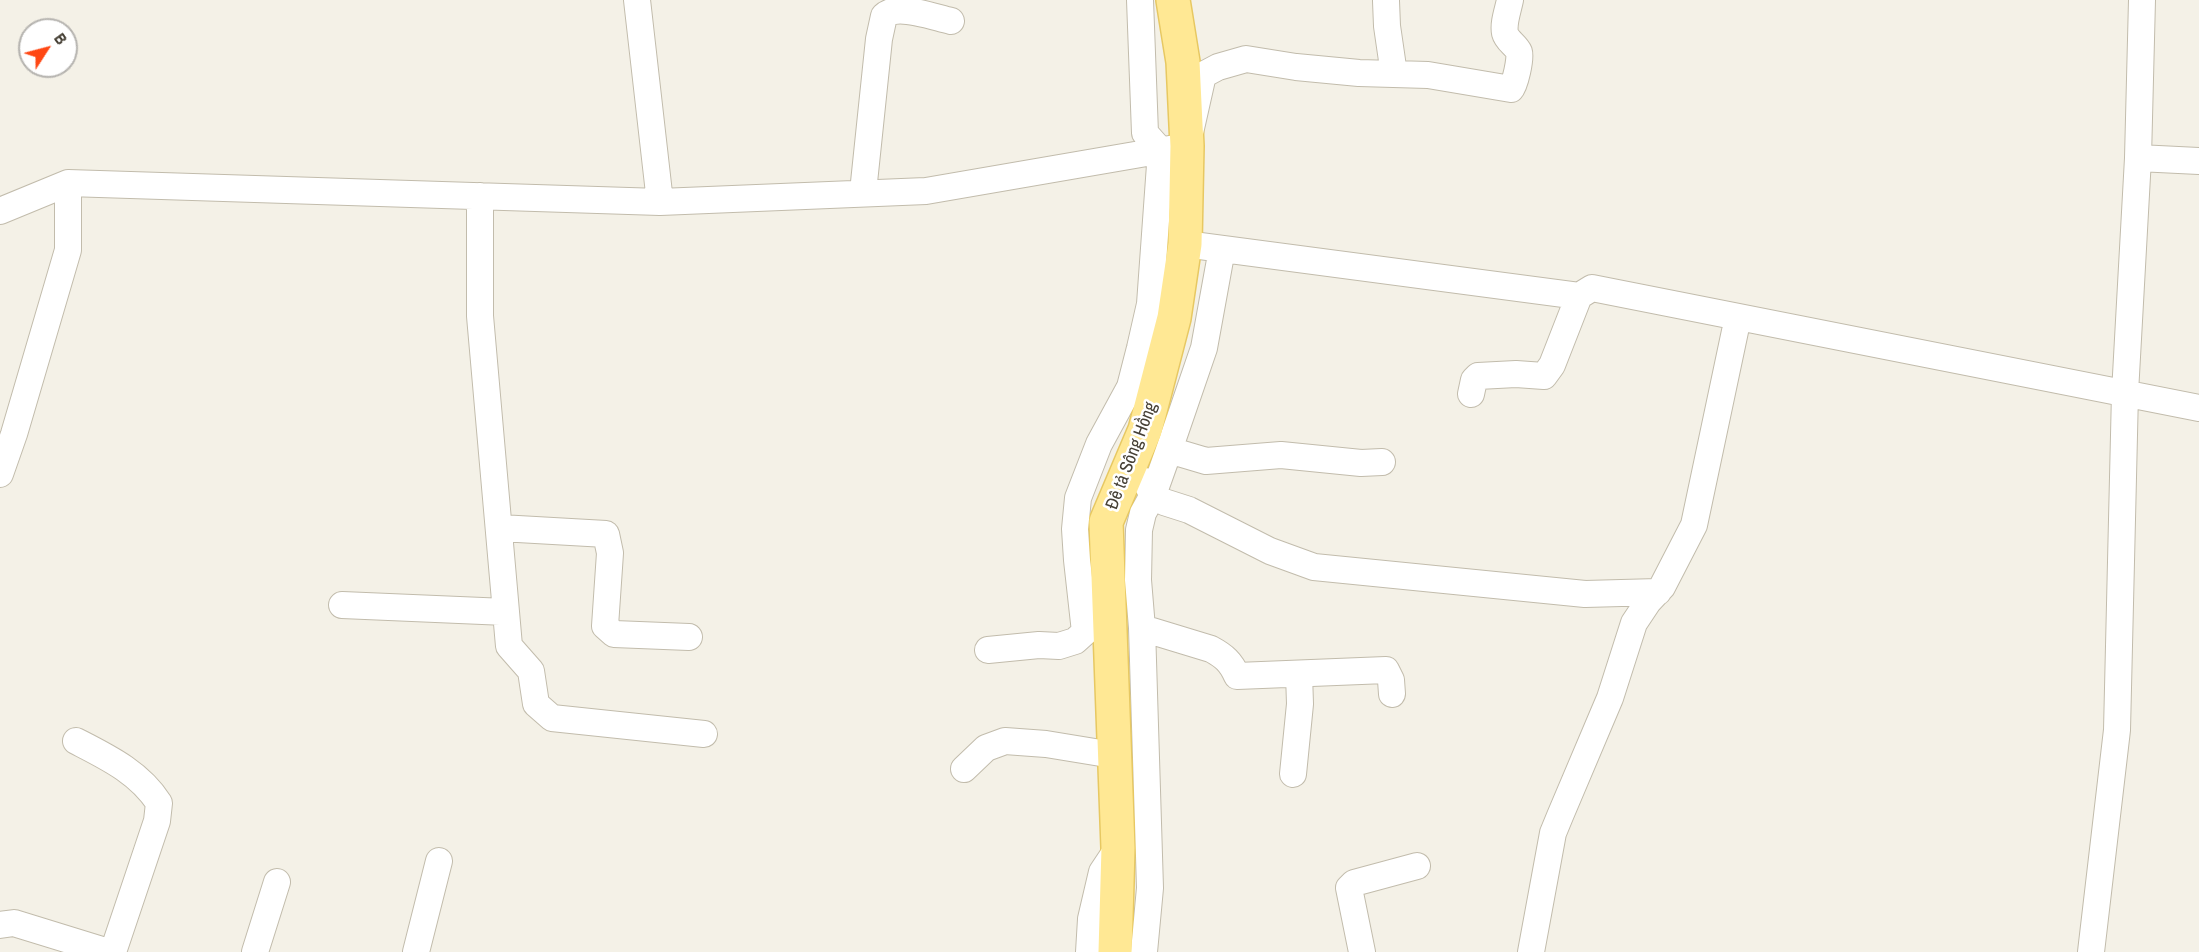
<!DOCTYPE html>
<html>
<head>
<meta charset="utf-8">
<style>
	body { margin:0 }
	#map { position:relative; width:2199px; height:952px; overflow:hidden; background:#f4f1e7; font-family:"Archivo Narrow",sans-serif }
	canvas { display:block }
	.north { position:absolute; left:18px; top:18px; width:60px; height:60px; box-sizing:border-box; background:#fff; border:2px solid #b5b3af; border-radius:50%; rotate:54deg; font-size:16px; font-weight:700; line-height:24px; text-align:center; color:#474136 }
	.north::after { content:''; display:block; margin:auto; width:21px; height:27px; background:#ff4713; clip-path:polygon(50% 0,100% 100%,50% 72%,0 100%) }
</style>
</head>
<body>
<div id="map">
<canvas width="2199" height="952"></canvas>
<div class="north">B</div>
</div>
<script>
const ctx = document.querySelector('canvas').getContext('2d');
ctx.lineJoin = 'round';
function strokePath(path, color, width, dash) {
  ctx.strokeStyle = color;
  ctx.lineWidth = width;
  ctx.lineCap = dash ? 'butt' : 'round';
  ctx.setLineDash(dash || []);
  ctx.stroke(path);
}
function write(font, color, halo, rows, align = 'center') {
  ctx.font = font + ' "Archivo Narrow",sans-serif';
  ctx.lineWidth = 5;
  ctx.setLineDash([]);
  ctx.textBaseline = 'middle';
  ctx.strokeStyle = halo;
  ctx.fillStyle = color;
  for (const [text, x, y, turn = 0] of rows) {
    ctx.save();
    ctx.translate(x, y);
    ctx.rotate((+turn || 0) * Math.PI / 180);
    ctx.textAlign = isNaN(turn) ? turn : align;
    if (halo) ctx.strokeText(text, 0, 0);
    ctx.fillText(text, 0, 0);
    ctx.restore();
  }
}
const minor = new Path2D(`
	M637 0 660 202
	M1386 1 1387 26 1394 74
	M2138 158 2142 0
	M863 192 879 39 884 16C897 3 933 17 951 21
	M480 196V316L509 646 531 671 536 704 552 718 704 734
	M0 211 68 183 660 202 926 191 1187 146 1203 75 1218 67 1246 59 1296 67 1359 73 1428 75 1511 89C1515 85 1521 58 1519 52 1516 45 1507 41 1505 33 1503 23 1508 10 1510 0
	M1185 244 1579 296 1592 288 2199 408
	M1471 394 1474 380 1478 376 1516 374 1544 376 1552 365 1579 296
	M1169 450 1206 461 1281 455 1361 463 1382 462
	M0 474 14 434 68 250V183
	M1145 481 1153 495 1164 502 1189 510 1270 551 1314 567 1585 594 1658 592
	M500 528 606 534 610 553 605 626 614 634 689 637
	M342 605 506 612
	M1142 628 1211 649C1224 656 1231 662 1237 676L1386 670 1391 680 1392 694
	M1085 632 1077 560 1075 529 1078 498 1099 444 1130 387 1140 348 1150 304 1161 151 1145 133 1140 0
	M988 650 1039 645 1059 646 1075 641 1085 632 1092 618
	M76 741C107 757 139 772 159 803L157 821 113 952
	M964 769 986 748 1005 741 1046 744 1113 755
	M1293 774 1300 704 1299 674
	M0 925 14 923 108 952
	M255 952 277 882
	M416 952 439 861
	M1089 952 1091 919 1102 872 1118 848
	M1144 952 1150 888 1142 628 1138 580 1139 530 1143 513 1153 495 1169 450 1204 348 1222 249
	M1362 952 1349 888 1354 883 1417 866
	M1531 952 1553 833 1560 816 1610 698 1634 623 1648 602 1662 587 1694 525 1738 317
	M2091 952 2117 730 2125 393 2138 158 2199 161`);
const major = new Path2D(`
	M1115 952 1118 848 1106 522 1145 430 1174 318 1185 244 1187 146 1183 62 1173 0`);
const streetNames = [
	["Đê tả Sông Hồng",1132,456,-69]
];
strokePath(minor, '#c2bcac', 28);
strokePath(major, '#e7c862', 36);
strokePath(minor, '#fff', 26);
strokePath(major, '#ffe894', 33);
write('18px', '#474136', '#fff', streetNames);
</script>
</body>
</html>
